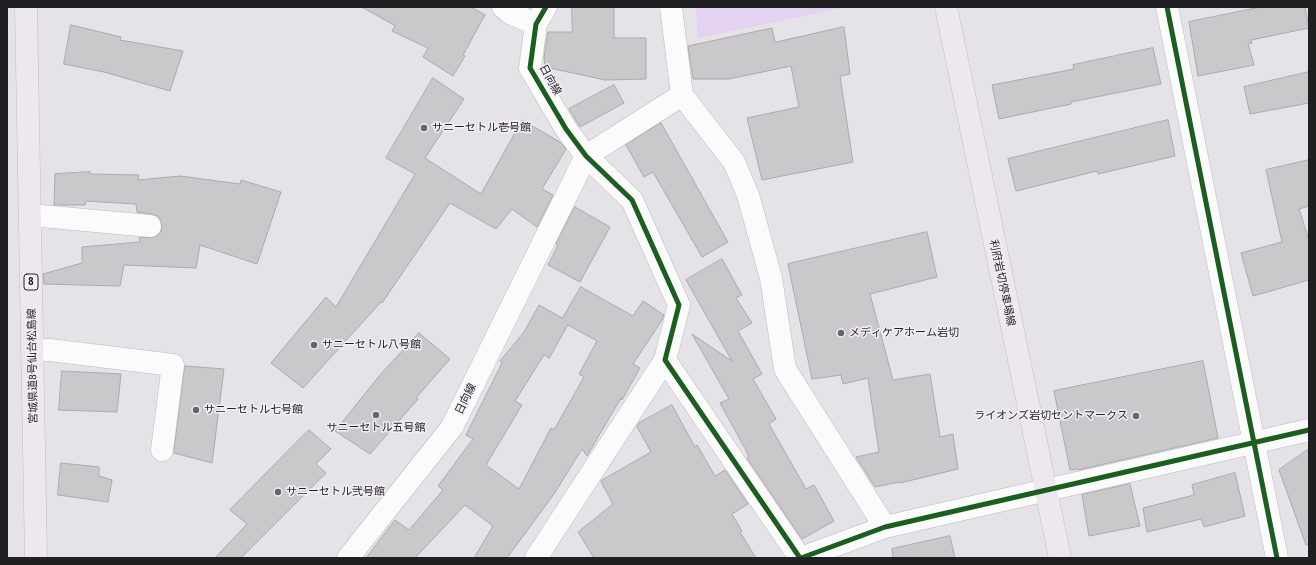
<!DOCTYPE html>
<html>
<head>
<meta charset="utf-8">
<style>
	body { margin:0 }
	#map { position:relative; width:1316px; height:565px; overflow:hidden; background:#e5e3e7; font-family:"Fira Sans Condensed",sans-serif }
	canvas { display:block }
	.frame { position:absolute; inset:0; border:8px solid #201f21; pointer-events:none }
</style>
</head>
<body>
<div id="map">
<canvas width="1316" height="565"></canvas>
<div class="frame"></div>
</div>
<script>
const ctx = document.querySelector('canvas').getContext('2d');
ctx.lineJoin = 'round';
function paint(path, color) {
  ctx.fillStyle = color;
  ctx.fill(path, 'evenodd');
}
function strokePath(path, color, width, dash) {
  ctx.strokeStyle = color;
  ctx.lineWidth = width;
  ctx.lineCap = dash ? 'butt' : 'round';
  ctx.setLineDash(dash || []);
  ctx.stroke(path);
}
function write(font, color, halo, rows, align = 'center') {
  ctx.font = font + ' "Fira Sans Condensed","Noto Sans JP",sans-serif';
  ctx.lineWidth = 3;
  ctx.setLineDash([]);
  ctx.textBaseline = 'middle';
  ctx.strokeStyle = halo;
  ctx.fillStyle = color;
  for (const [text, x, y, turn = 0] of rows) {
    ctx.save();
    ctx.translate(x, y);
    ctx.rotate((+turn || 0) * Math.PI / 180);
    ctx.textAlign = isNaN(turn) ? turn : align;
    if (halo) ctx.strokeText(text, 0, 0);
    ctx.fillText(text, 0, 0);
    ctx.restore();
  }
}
const green = new Path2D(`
	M696 7H847L698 38Z`);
const building = new Path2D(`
	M362 7H471L485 15 463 55 465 56 453 76 423 57 428 48 392 31 395 26Z
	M572 7H614V38H646V79L605 80 545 67 544 57 548 32H572Z
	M1261 7H1305L1309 28 1251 40 1252 43 1248 44 1254 65 1198 76 1189 22Z
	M71 25 121 37 120 40 183 51 170 91 104 72 64 64Z
	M844 27 850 74 840 76 853 162 762 180 747 118 799 107 791 66 729 79H693L688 46 772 28 775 42Z
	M1153 48 1161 84 1071 102V104L999 119 992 85 1074 69 1073 65Z
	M1309 72V103L1250 114 1244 87Z
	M433 78 464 99 425 158 481 194 522 120 560 142 566 149 542 189 553 195 537 227 512 209 496 229 450 203 382 303 381 302 303 388 271 363 326 297 336 307 415 174 386 158Z
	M614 85 624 103 580 127 569 109Z
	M1168 120 1175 156 1098 174 1097 171 1016 191 1008 159Z
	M661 123 728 242 702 257 653 172 644 177 626 145Z
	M1309 160V206L1299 209 1309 240V280L1253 296 1241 253 1282 242 1266 170Z
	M90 172V174L139 175 138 180 180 176 240 184 241 180 281 192 257 264 200 245 196 268 124 265 120 286 44 284 43 274 82 263V247L140 242 139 238 155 237 160 233 162 228 161 221 158 216 151 214 137 212 136 204 86 201 85 205H54L55 174Z
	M575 207 610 227 580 282 548 265 558 245 556 244Z
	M927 232 937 277 870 294 893 380 930 374 940 437 953 434 958 469 900 483V482L875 487 856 457 879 452 868 378 843 384 841 375 812 379 788 264Z
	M722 259 742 295 736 298 752 323 738 331 762 374 753 379 776 419 769 424 806 489 814 485 834 521 802 539 747 458 749 456 720 403 729 399 692 334 732 361 686 280Z
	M581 287 633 316 643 301 664 315 662 320 633 364 640 368 622 400 621 398 587 456 582 449 554 494 507 558H474L493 526 465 505 415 558H366L395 520 409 530 443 490 438 486 473 439 466 435 502 363 500 361 524 332 539 305 562 318ZM568 325 597 341 579 374 584 377 554 430 551 428 519 489 486 465 522 405 515 401 544 355 549 358Z
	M419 333 450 359 416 398 418 399 370 454 335 431 380 375Z
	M1203 361 1218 438 1078 470V469L1070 470 1054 391Z
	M185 366 224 369 212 463 174 453Z
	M62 371 121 374 117 412 59 410Z
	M672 405 695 447 697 445 715 476 725 470 748 504 732 514 742 531 740 532 756 558H594L578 532 613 504 601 482 602 480 651 452 637 427 639 423Z
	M309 430 331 449 316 464 326 473 241 558H215L247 524 230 510Z
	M1309 449V545H1306L1279 470Z
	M61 463 99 467V476L112 480 108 502 58 495Z
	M1235 473 1245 516 1204 527 1201 519 1147 532 1143 508 1194 495 1192 485Z
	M1130 484 1140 526 1089 536 1082 495Z
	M950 536 955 558H893L892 549Z`);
const minor = new Path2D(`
	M503 7 510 13 536 24
	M546 7 536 24 530 68 566 129 586 156 632 200 679 305 665 360 800 558
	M1167 7 1277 558
	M682 95 734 162 748 195 771 278 785 369 885 527
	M586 156 682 95 671 7
	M30 215 150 226
	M32 350H50L173 365 162 450
	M348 558 452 427 586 156
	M536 558 665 360
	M801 558 885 527 1309 430`);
const major = new Path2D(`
	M26 7 36 558
	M946 7 1060 558`);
const cycleway = new Path2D(`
	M546 7 536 24 530 68 566 129 586 156 632 200 679 305 665 360 800 558
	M1167 7 1277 558
	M801 558 885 527 1309 430`);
const markers = [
	[424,128,4,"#656466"],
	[841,333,4,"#656466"],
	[314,345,4,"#656466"],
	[196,410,4,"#656466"],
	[376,415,4,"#656466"],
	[1136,416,4,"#656466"],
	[278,492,4,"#656466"]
];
const shields = [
	[31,282,14]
];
const shieldNames = [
	["8",31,282]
];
const streetNames = [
	["日向線",550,80,61],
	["利府岩切停車場線",1002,283,78],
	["宮城県道8号仙台松島線",33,366,-91],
	["日向線",466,399,-64]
];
const poiNames = [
	["サニーセトル壱号館",432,128],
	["メディケアホーム岩切",849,333],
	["サニーセトル八号館",322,345],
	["サニーセトル七号館",204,410],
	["ライオンズ岩切セントマークス",1128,416,"right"],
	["サニーセトル五号館",376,428,"center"],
	["サニーセトル弐号館",286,492]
];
paint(green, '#e5d2f0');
paint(building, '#cac8cb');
strokePath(building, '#aba9ac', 1);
strokePath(minor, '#bbb9bc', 23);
strokePath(major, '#c0bfc1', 23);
strokePath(minor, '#fbfbfb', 22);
strokePath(major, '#ece8ee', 22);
strokePath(cycleway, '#1b5e20', 5);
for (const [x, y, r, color] of markers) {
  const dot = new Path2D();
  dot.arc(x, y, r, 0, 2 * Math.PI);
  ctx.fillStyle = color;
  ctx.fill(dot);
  strokePath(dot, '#f3eff6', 1.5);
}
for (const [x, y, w] of shields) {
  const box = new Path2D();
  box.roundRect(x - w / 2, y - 8, w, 16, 3);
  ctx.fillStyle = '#f3eff6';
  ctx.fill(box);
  strokePath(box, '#201f21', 1);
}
write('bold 10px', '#201f21', null, shieldNames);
write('11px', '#201f21', '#f3eff6', streetNames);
write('11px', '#201f21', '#f3eff6', poiNames, 'left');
</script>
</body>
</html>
